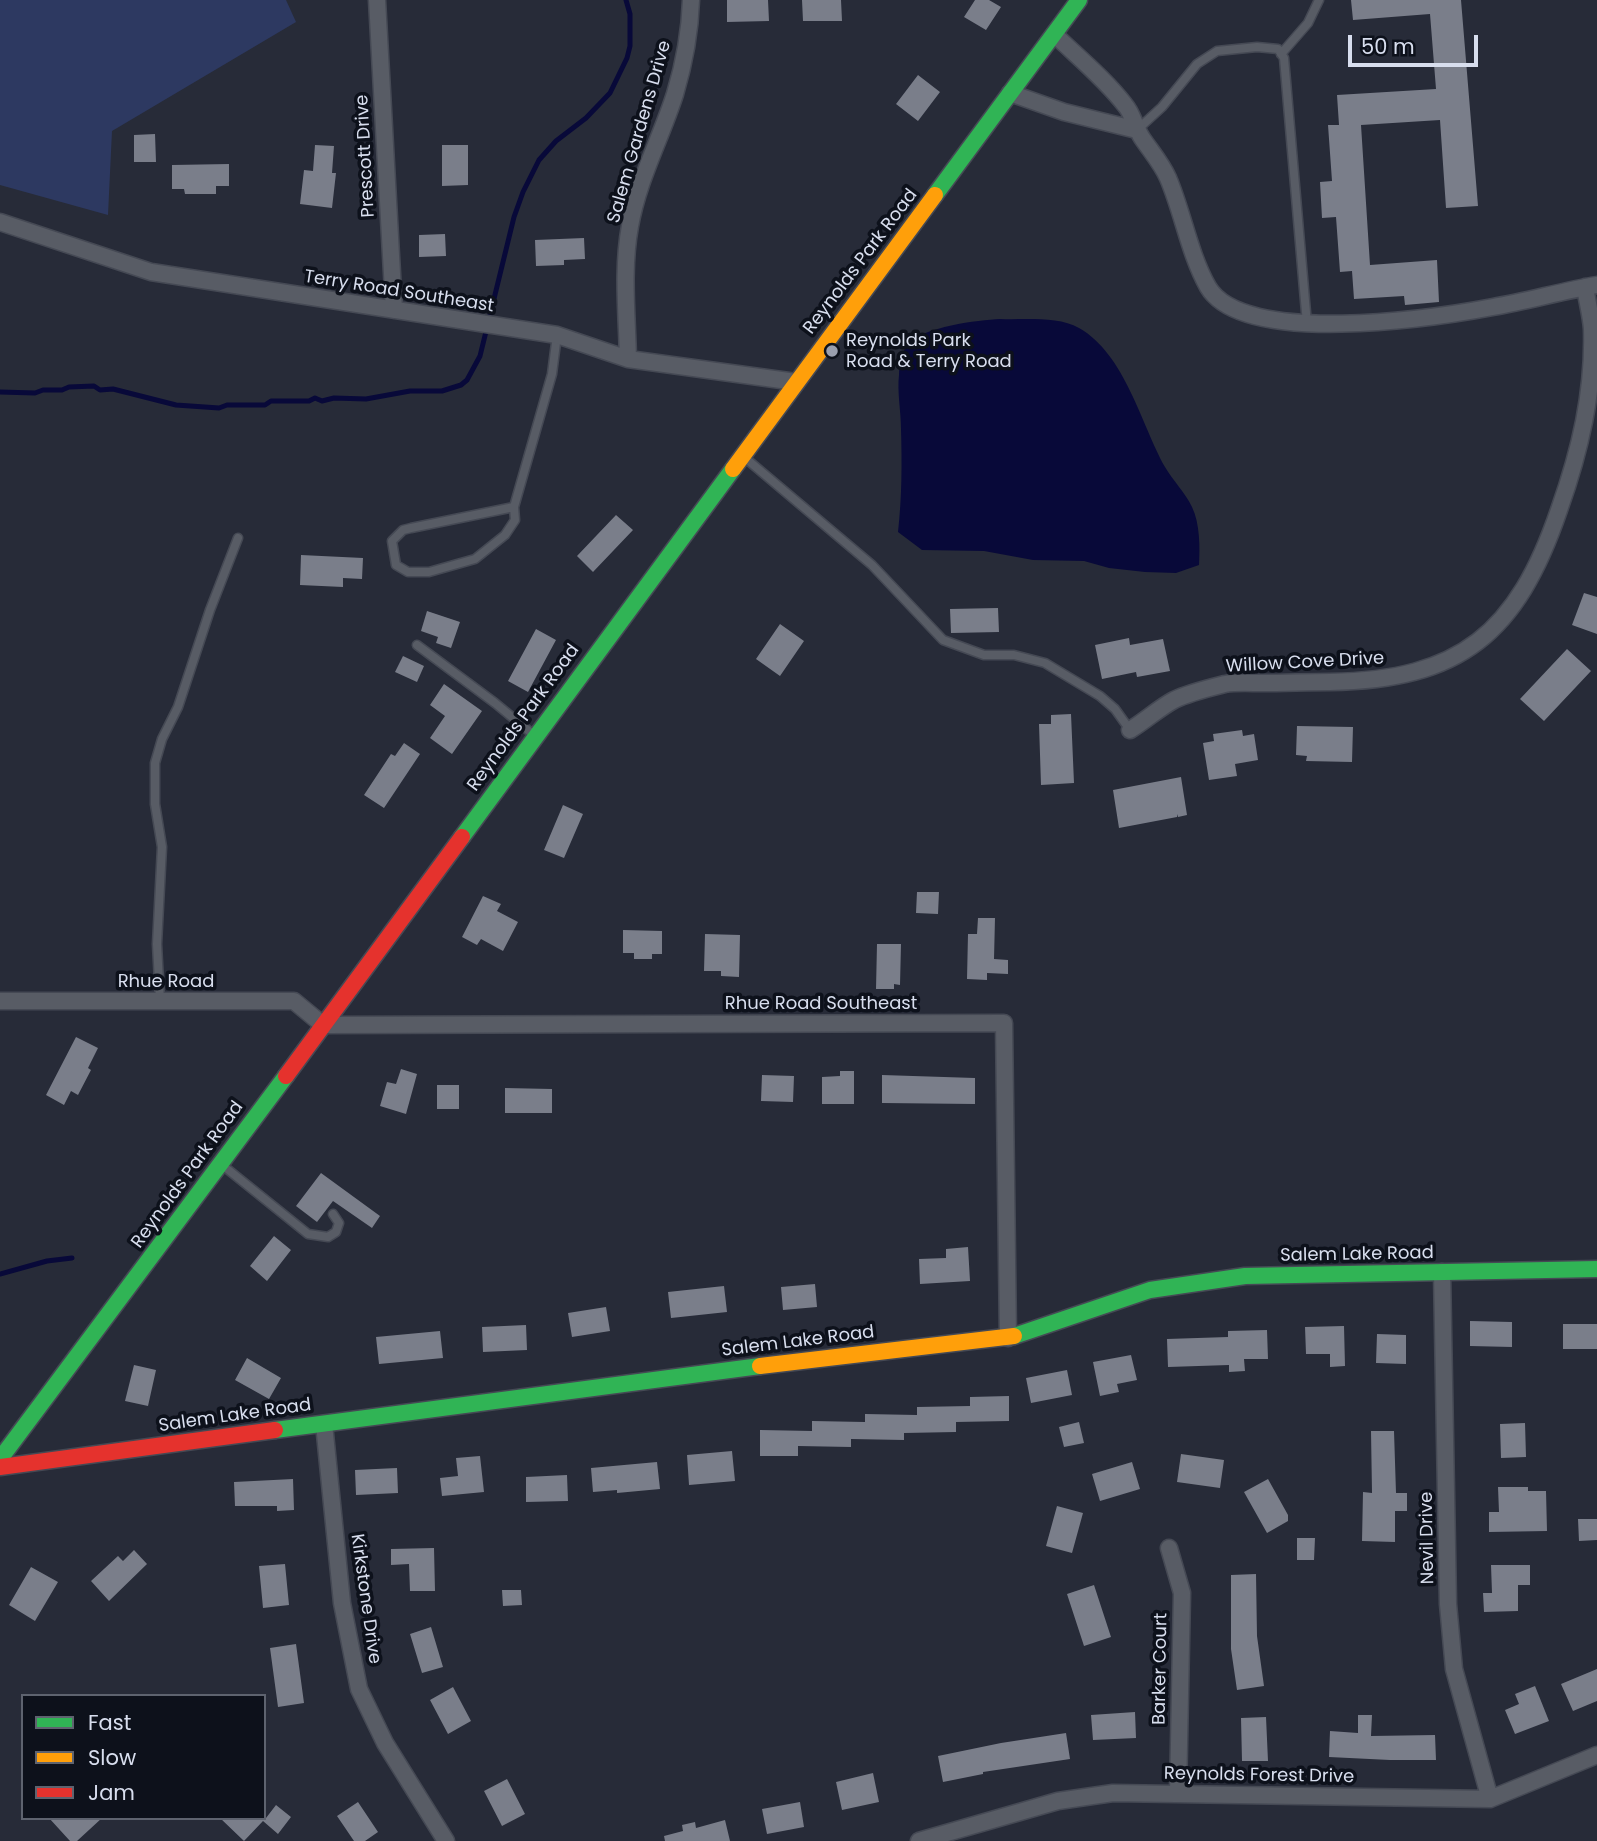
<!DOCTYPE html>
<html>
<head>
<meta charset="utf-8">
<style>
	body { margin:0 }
	#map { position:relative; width:1597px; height:1841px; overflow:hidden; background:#272b38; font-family:Poppins,sans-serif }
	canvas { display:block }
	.legend { position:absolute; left:21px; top:1694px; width:245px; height:126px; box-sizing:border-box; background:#0d111b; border:2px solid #5e636f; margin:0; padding:9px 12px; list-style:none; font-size:21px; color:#d8deee }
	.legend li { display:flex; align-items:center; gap:14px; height:35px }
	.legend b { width:35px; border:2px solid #5e636f }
	.scale { position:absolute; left:1348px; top:35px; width:130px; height:32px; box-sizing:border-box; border:4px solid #d8deee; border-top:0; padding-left:9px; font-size:21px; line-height:24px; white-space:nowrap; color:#d8deee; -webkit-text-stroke:5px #0d111b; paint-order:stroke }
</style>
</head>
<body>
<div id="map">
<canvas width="1597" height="1841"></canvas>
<ul class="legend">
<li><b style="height:9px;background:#30b455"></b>Fast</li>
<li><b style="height:9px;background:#ff9f0a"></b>Slow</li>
<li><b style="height:9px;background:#e5322d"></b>Jam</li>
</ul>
<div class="scale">50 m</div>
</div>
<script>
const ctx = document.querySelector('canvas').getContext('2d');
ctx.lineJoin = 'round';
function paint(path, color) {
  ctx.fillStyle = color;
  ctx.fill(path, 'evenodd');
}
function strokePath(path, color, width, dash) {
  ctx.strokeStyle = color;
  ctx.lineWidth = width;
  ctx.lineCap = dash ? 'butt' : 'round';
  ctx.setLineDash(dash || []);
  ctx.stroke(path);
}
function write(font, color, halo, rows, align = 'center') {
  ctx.font = font + ' Poppins,sans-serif';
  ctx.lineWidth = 7;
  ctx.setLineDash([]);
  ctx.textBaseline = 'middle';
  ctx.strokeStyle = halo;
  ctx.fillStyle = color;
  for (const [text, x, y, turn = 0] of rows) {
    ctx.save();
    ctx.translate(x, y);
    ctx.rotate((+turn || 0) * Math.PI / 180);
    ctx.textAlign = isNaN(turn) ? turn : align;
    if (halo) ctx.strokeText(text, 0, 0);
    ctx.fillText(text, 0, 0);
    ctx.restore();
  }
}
const green = new Path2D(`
	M0 0H286L296 22 112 131 108 215 0 185Z`);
const water = new Path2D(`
	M1000 319C1025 320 1058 316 1079 328 1125 354 1141 424 1165 467 1173 481 1185 492 1192 507 1200 523 1200 548 1199 565L1176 573 1145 572 1109 568 1084 561 1033 560 984 551 922 550 898 532C902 497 902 463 901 429 901 411 897 392 899 375 899 366 902 351 908 344 923 327 978 320 1000 319Z`);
const stream = new Path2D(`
	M0 392 35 393 43 390H62L69 387 94 386 100 390 113 389 176 405 219 408 227 405H265L271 401H309L315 398 322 401 334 398 366 399 410 391H442L461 385 467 380 480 356 514 217 523 192 539 160 556 141 586 118 610 93 627 58 630 46V14L626 0
	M0 1274 47 1261 72 1258`);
const building = new Path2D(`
	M727 0H768L769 21 727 22Z
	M802 0H841L842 21H803Z
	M975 0H989L1001 7 986 30 964 17Z
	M1351 0H1461L1478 206 1446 208 1440 120 1361 125 1370 265 1437 260 1439 302 1405 305 1404 296 1354 299 1352 271 1340 272 1336 217 1322 218 1320 182 1332 181 1328 125H1339L1337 95 1436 89 1430 14 1353 20Z
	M918 75 940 92 918 121 896 104Z
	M155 134 156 162H134V135Z
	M315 145 334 146 332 173H336L332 208 300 204 304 170 313 171Z
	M442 145H468V185L442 186Z
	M229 164V186H216V194H185L184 189H172V165Z
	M445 234 446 256 419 257V235Z
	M584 238 585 259 564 260V265L536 266 535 240Z
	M616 515 633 530 593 572 577 556Z
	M301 555 363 558 362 579 343 578V587L300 585Z
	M1584 593 1597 597V634L1572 625Z
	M998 608 999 632 951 633 950 609Z
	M427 611 460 622 451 648 436 643 438 637 421 631Z
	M780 624 804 641 780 676 756 659Z
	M536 629 556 640 528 692 508 681Z
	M1129 638 1130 645 1163 639 1170 671 1137 677 1136 672 1102 679 1095 645Z
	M1567 649 1591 671 1544 721 1520 699Z
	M403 656 424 666 417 682 395 672Z
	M444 684 482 711 452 754 430 738 445 716 430 705Z
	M1071 714 1074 783 1041 785 1039 724H1051V715Z
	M1297 726 1353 727 1352 762 1306 761 1307 756 1296 755Z
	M1242 730 1243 736 1254 734 1258 760 1235 764 1237 776 1209 780 1203 743 1214 741 1213 734Z
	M404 743 420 754 384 808 364 795 391 754 395 756Z
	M1181 777 1187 815 1178 817 1177 814V817L1119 828 1113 790Z
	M563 805 583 814 564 858 544 850Z
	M917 892H939L938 914 916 913Z
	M483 896 501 904 497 911 518 922 503 951 481 939 477 945 462 937Z
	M978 918H995L994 959 1008 960V974L987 973V980L967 979 968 934H977Z
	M623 930 662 931V954H652V959H634V953H623Z
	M705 934 740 935 739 977 721 976V971H704Z
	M877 944H901L900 985 894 984V989H876Z
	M76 1037 98 1048 88 1068 91 1070 78 1095 71 1091 64 1105 46 1095Z
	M401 1069 417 1074 406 1114 380 1106 387 1082 396 1084Z
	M840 1071H854V1104H822V1077L840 1076Z
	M762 1075 794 1076 793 1102 761 1101Z
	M882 1075 975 1078V1104L882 1103Z
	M437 1085H459V1109H437Z
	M505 1088 552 1089V1113H505Z
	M321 1173 380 1216 372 1228 333 1201 317 1222 296 1206Z
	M274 1236 291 1250 267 1281 250 1266Z
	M968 1247 970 1281 920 1284 919 1259 946 1258V1249Z
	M815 1284 817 1307 783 1310 781 1287Z
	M724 1286 727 1312 671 1318 668 1292Z
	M606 1307 610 1331 572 1337 568 1313Z
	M1470 1321 1512 1322V1347L1470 1346Z
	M1563 1324H1597V1349H1563Z
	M526 1325 527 1350 483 1352 482 1327Z
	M1344 1326 1345 1366 1330 1367V1354H1306L1305 1327Z
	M1267 1330 1268 1359H1244L1245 1371 1229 1372V1365L1168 1367 1167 1339 1228 1337V1331Z
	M440 1331 443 1358 379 1364 376 1337Z
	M1377 1334 1406 1335V1364L1376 1363Z
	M1131 1355 1137 1380 1117 1384 1119 1392 1100 1396 1093 1362Z
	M247 1358 281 1378 269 1399 235 1380Z
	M134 1365 156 1370 148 1406 125 1401Z
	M1067 1370 1072 1395 1031 1403 1026 1378Z
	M1009 1396V1421L956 1422V1432L904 1433V1440L851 1439V1447L798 1446V1456H760V1430L812 1431V1421L865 1422V1414L917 1415V1407L970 1406V1397Z
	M1079 1422 1084 1443 1064 1447 1059 1427Z
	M1525 1423 1526 1457 1501 1458 1500 1424Z
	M1371 1431H1394L1396 1493H1407V1511H1395V1542L1362 1541 1363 1492 1372 1493Z
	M732 1451 735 1481 689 1485 687 1455Z
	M1181 1454 1224 1460 1220 1488 1177 1482Z
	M480 1456 484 1492 442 1496 440 1478 458 1476 456 1458Z
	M657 1462 660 1489 617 1493V1490L593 1492 591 1468Z
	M1132 1462 1140 1489 1100 1501 1092 1474Z
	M397 1468 398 1493 356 1495 355 1470Z
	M567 1475 568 1501 526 1502V1477Z
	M293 1479 294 1510 277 1511V1506H235L234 1482Z
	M1268 1479 1288 1515V1521L1267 1533 1244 1492Z
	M1498 1487H1528V1491H1546L1547 1531 1489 1532V1512H1499Z
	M1057 1506 1083 1513 1072 1553 1046 1546Z
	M1578 1519H1597V1540L1579 1541Z
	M1297 1538H1315L1314 1560H1297Z
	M434 1548 435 1591H410L409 1564 391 1565V1549Z
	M134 1550 147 1564 109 1601 91 1581 118 1556 123 1561Z
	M285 1564 289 1605 263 1608 259 1566Z
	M1491 1565H1530V1585H1518V1611L1484 1612 1483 1593H1492Z
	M31 1567 58 1582 35 1621 9 1605Z
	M1256 1574 1257 1636 1264 1686 1237 1690 1231 1649V1575Z
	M1094 1585 1111 1637 1084 1646 1067 1594Z
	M502 1590H521L522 1605 503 1606Z
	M431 1627 443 1667 422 1673 410 1634Z
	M296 1644 304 1703 278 1707 270 1648Z
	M1597 1669V1701L1573 1711 1561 1684Z
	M1535 1686 1549 1721 1515 1734 1505 1710 1519 1704 1515 1694Z
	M453 1687 471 1721 448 1734 430 1700Z
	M1135 1712 1136 1738 1093 1740 1091 1715Z
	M1358 1715H1372L1371 1736 1435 1735 1436 1760H1390L1329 1757 1330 1731 1358 1733Z
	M1266 1717 1268 1761H1242L1241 1718Z
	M1066 1733 1070 1759 983 1772V1774L943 1782 938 1756 1001 1743Z
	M873 1773 879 1802 842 1810 836 1782Z
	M507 1779 525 1814 502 1826 484 1791Z
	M358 1802 378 1832 365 1841H354L337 1816Z
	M800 1802 804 1827 767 1834 762 1809Z
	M276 1805 291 1817 278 1834 263 1821 244 1841 220 1818H266Z
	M49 1818H102L77 1841H70Z
	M725 1820 730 1841H665L664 1836 683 1831 682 1825 695 1822 696 1828Z`);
const lane = new Path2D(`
	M1281 54 1308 23 1319 0
	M1138 129 1162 107 1197 64 1217 51 1257 47 1278 49 1284 58 1307 324
	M744 457 872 565 943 640 984 655H1014L1045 663 1100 696 1115 709 1130 730
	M514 507 515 520 505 535 475 559 429 572H408L396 565 392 541 403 530 411 528Z
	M514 507 552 374 557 335
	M417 645 495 703 535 736
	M160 1001 157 944 162 847 155 804V763L162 739 178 707 210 610 238 538
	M221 1164 308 1234 328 1237 336 1232 339 1223 333 1214`);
const street = new Path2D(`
	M377 0 394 310
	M1054 34C1078 57 1105 79 1125 105 1133 114 1135 128 1142 138 1150 150 1162 164 1168 178 1183 213 1189 253 1208 287 1243 347 1435 318 1493 307 1528 301 1562 291 1597 285
	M1010 93 1064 112 1137 130
	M0 222 151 272 557 335 628 359 796 382
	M628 359C627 315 622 269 630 226 638 180 661 138 675 94 684 64 690 32 691 0
	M1130 730C1145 721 1159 708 1174 700 1188 693 1209 688 1225 684 1236 682 1250 683 1262 683 1285 683 1307 682 1330 682 1461 680 1517 633 1559 510 1580 451 1594 392 1592 329 1591 315 1587 301 1585 287
	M0 1001H294L323 1025 1004 1023 1008 1338
	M1442 1272 1448 1604 1454 1669 1490 1799
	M324 1424 342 1603 359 1689 385 1743 446 1841
	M1169 1548 1182 1593 1178 1794
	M919 1841 1058 1801 1113 1793 1490 1799 1597 1755`);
const fast = new Path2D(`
	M935 195 1079 0
	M462 837 733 469
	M1014 1336 1150 1290 1245 1276 1597 1269
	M275 1430 760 1366
	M0 1459 286 1076`);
const slow = new Path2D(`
	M733 469 935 195
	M760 1366 1014 1336`);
const jam = new Path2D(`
	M286 1076 462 837
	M0 1467 275 1430`);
const markers = [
	[832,351,7,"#9a9fae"]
];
const streetNames = [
	["Salem Gardens Drive",640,132,-74],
	["Prescott Drive",366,156,-93],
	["Reynolds Park Road",861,262,-53],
	["Terry Road Southeast",399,292,9],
	["Willow Cove Drive",1305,663,-3],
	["Reynolds Park Road",524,718,-54],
	["Rhue Road",166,982],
	["Rhue Road Southeast",821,1004],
	["Reynolds Park Road",188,1175,-54],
	["Salem Lake Road",1357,1255,-1],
	["Salem Lake Road",798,1342,-7],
	["Salem Lake Road",235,1416,-8],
	["Nevil Drive",1428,1538,-91],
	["Kirkstone Drive",365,1599,82],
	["Barker Court",1161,1669,-89],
	["Reynolds Forest Drive",1259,1776,1]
];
const poiNames = [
	["Reynolds Park",846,341],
	["Road & Terry Road",846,362]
];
paint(green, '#2d3961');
paint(water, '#080939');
strokePath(stream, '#080939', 5);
paint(building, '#7a7e8a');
strokePath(lane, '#454954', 11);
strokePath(street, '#454954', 19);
strokePath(fast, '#454954', 19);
strokePath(slow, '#454954', 19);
strokePath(jam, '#454954', 19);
strokePath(lane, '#585c65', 8);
strokePath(street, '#585c65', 16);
strokePath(fast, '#30b455', 16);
strokePath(slow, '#ff9f0a', 16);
strokePath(jam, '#e5322d', 16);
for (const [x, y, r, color] of markers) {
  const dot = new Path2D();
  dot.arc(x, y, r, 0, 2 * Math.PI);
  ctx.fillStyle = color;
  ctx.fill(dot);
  strokePath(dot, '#0d111b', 2.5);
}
write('18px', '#d8deee', '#0d111b', streetNames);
write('18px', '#d8deee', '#0d111b', poiNames, 'left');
</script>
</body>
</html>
